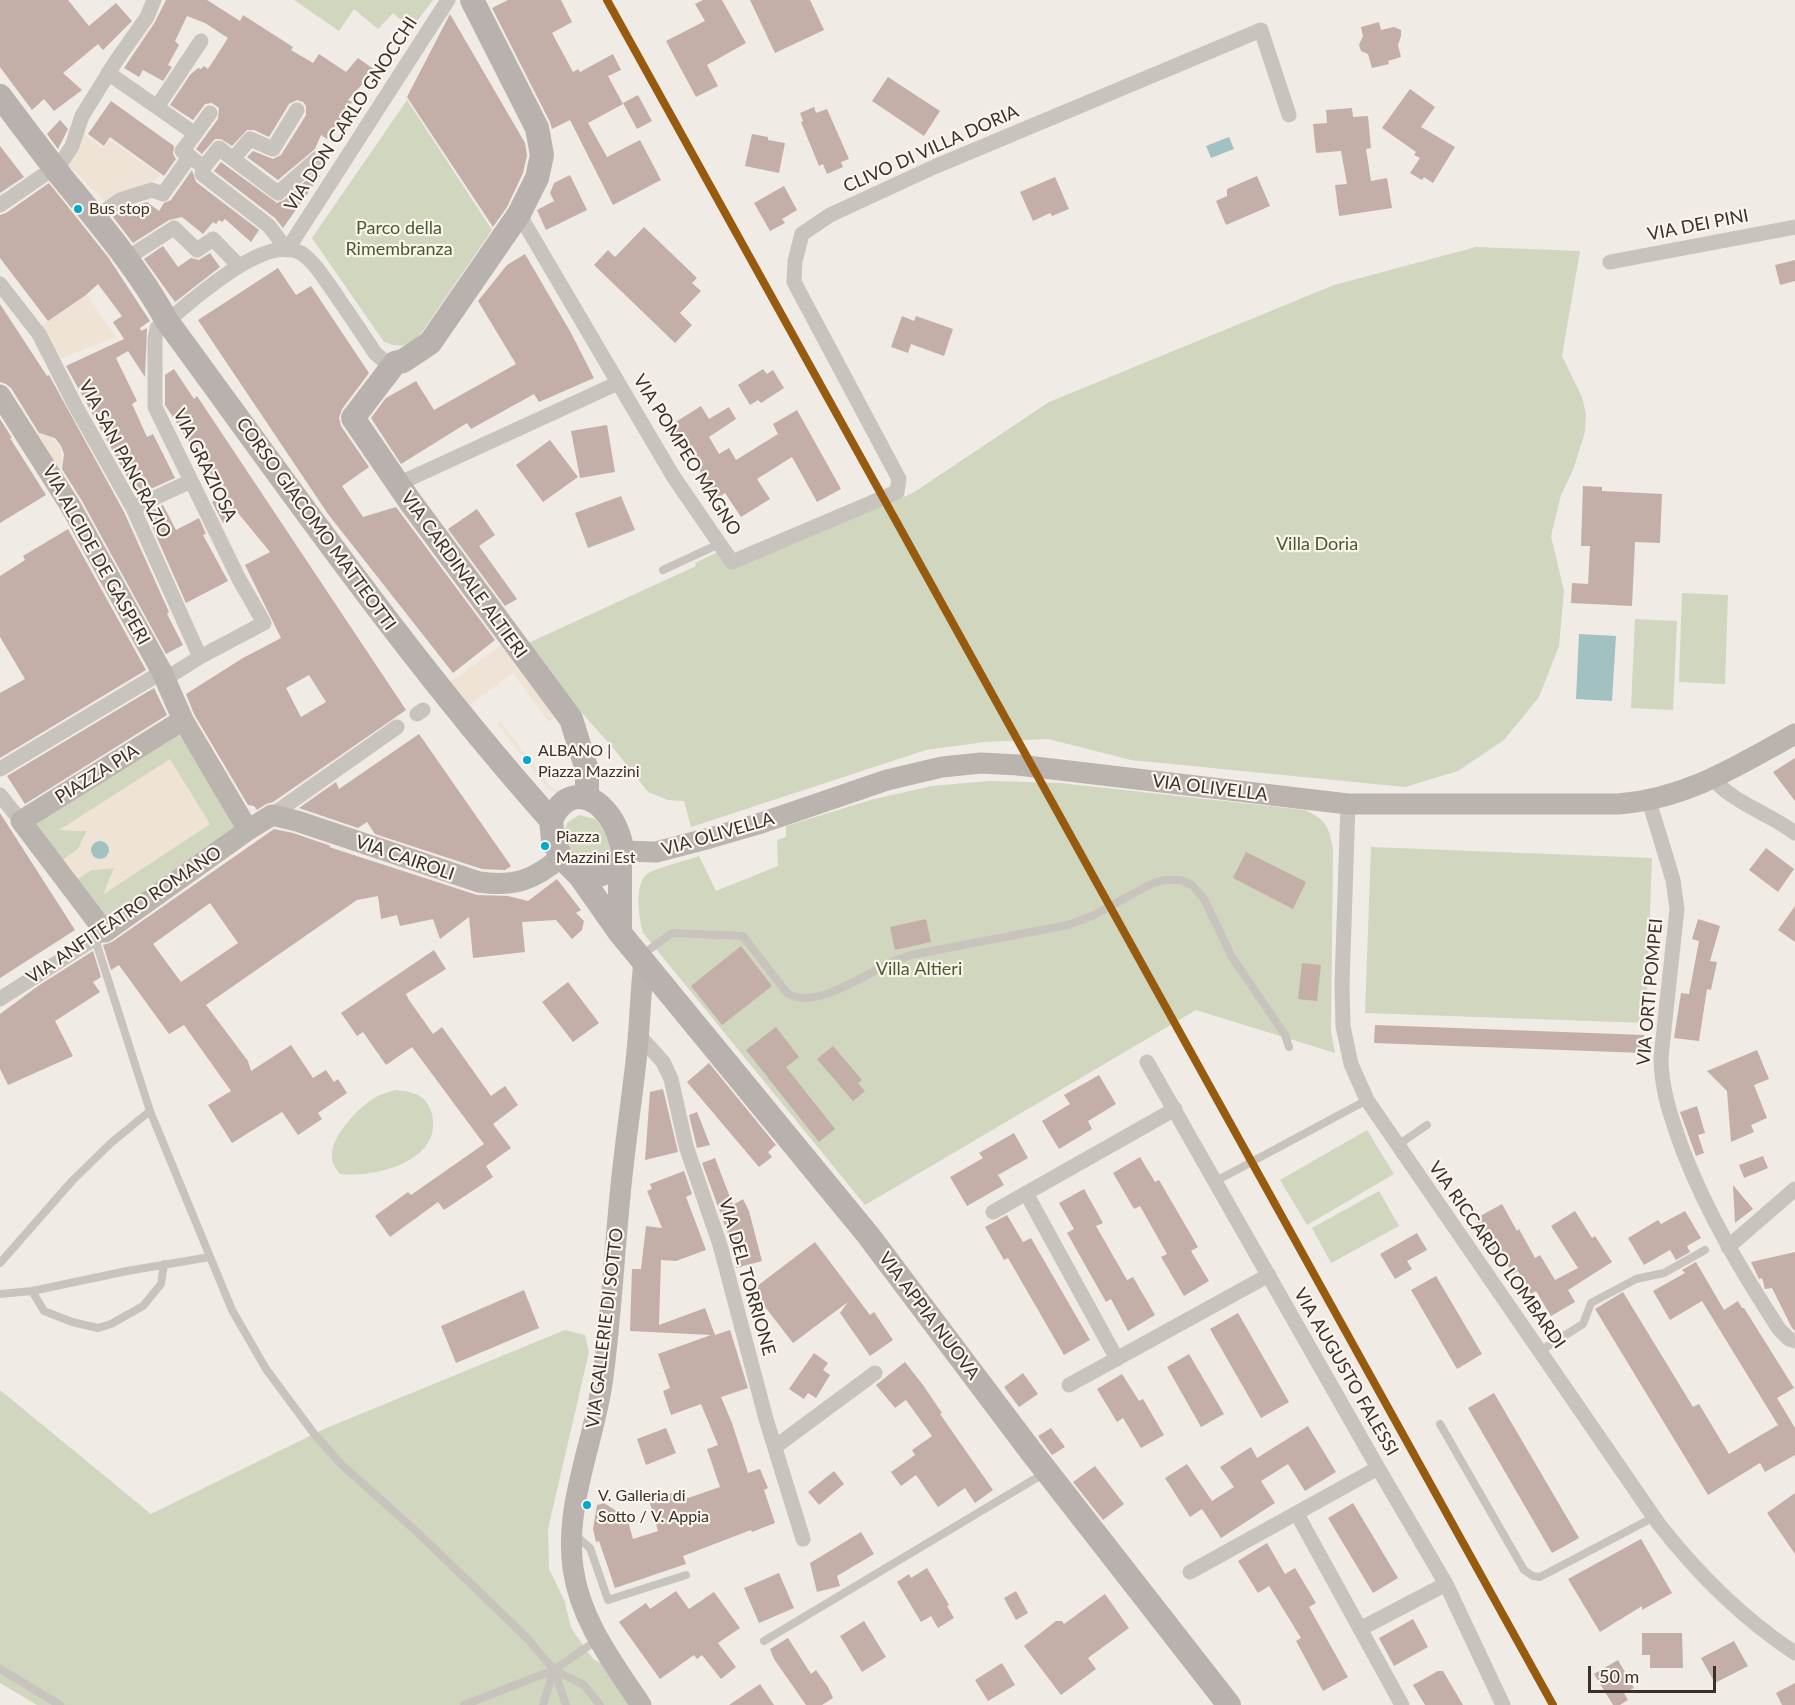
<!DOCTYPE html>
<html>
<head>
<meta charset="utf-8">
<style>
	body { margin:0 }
	#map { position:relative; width:1795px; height:1705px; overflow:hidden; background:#f0ebe5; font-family:Lato,sans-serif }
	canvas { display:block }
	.scale { position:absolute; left:1588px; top:1666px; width:128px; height:27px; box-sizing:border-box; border:3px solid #3b302b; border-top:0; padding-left:8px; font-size:18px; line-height:21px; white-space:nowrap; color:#3b302b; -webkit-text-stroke:4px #fbf5ee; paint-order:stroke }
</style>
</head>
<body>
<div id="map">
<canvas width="1795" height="1705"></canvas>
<div class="scale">50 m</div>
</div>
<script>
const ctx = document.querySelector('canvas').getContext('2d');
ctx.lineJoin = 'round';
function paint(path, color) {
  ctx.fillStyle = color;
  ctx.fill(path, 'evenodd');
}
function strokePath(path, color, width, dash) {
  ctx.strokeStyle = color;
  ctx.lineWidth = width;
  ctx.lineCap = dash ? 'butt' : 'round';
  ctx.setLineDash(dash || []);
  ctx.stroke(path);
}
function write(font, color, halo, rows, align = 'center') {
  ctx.font = font + ' Lato,sans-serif';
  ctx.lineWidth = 4.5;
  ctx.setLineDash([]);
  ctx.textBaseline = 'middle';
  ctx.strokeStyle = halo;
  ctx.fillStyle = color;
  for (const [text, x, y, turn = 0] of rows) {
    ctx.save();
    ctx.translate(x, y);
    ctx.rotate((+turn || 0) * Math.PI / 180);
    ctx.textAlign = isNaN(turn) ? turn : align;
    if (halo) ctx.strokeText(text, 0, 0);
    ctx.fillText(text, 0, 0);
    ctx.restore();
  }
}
const green = new Path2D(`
	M294 0H433L411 29 393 13 378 29 354 9 339 31Z
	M407 100 492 230 420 335C408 347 400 348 384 342L312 238Z
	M1476 247 1580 251 1562 356 1582 397 1586 414 1585 432 1573 470 1561 495 1551 536 1564 591 1559 646 1539 697 1504 740 1458 771 1405 787 1131 760 1048 739 984 742 926 750 691 827 684 801 668 800 648 792 614 749 548 675 524 645 696 566 695 563 720 551 732 570 913 493 1049 402 1334 285Z
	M1682 593 1728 595 1725 684 1679 682Z
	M1635 619 1677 621 1673 710 1631 708Z
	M179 735 238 827 104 920 74 881 91 870 114 868 104 893 210 824 60 830 87 831 78 849 60 862 31 826Z
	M990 781 1060 783 1305 810C1326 820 1329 826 1333 849L1331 1031 1335 1053 1196 1010 865 1205 643 933C639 918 634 887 646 875 652 869 688 860 699 856L716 891 778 866 777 840 786 837V826L874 799 932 786Z
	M579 815 595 819C604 828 609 841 610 853L603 863 590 865 585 863 566 845 563 835 567 823Z
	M1371 847 1652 858 1646 1023 1365 1013Z
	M396 1090C414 1092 426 1094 432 1114 443 1161 376 1178 340 1174 335 1168 331 1162 332 1153 333 1135 359 1107 374 1098 381 1094 389 1092 396 1090Z
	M1367 1130 1394 1174 1307 1225 1280 1180Z
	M1379 1191 1399 1226 1331 1263 1312 1228Z
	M565 1330 585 1335 589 1352 548 1529 549 1569 565 1602 571 1628 593 1659 606 1666 629 1705H37L0 1683V1390L151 1514 324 1429Z`);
const plaza = new Path2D(`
	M77 129 104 148 110 140 160 175 150 186 107 203 70 167H65Z
	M86 295 116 337 48 363 32 332Z
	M36 434 51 437 61 448 62 464 59 471Z
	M504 643 558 715 549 722 513 673 467 707 449 683Z
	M500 721 551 787 564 792 562 795 549 790 497 724Z
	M170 759 210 824 104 894 114 868 91 870 74 881 60 862 78 849 87 831 59 830Z`);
const water = new Path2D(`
	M1229 137 1234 149 1211 158 1206 146Z
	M1579 634 1616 636 1612 701 1576 699Z
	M91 850a9 9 0 1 1 18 0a9 9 0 1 1-18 0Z`);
const building = new Path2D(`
	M0 0H68L89 26 116 3 132 21 103 50 98 44 63 73 82 90 54 111 44 99 32 110 0 67Z
	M166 0H207L240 21 243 15 293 47 291 50 313 63 319 54 346 72 358 58 375 70 348 100 352 102 327 139 321 135 315 149 278 180 247 157 253 151 273 159 281 155 306 115V106L303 102 297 100 289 104 269 137 254 130H247L232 146 221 139H215L202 154 196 149 218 119 219 108 212 103 205 104 193 120 170 105 190 75 198 68 201 69 204 66 208 69 228 38 205 23 187 16 175 41 179 45 168 65 172 67 163 81 143 70 139 77 124 68 155 22Z
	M508 0H561L572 22 552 33 573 72 578 69 580 72 613 54 621 70 608 76 623 104 588 123 607 157 640 140 661 180 613 205 570 120 552 129 550 122 492 8Z
	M703 0H722L746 43 707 65 718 86 696 97 666 41 705 21 695 4Z
	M750 0H810L824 30 775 53Z
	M450 14 525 143 527 155 523 173 507 207 493 227 407 97Z
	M1379 22 1381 30 1394 27 1401 30V36L1398 45 1401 57 1388 61 1389 64 1372 68 1368 54 1361 51 1359 45 1363 36 1361 27Z
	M888 77 940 111 924 136 872 101Z
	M1410 89 1435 107 1421 127 1455 147 1433 183 1424 177 1422 180 1410 173 1420 158 1414 155 1416 152 1382 128Z
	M638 95 652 121 637 129 623 103Z
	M111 101 174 146 173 154 176 159 164 176 110 137 104 146 88 134Z
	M814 107 816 113 827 109 849 159 841 162 843 167 827 174 823 164 819 166 801 122 803 121 800 113Z
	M1352 108 1353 117 1368 116 1371 148 1366 149 1371 181 1387 178 1392 208 1339 216 1335 185 1347 184 1341 151 1316 153 1313 124 1327 123 1326 110Z
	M60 120 68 129 58 149 47 134Z
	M752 134 768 137V140L785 143 779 173 745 166Z
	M0 146 24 177 0 193Z
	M221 162 277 203 284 200 317 171 320 176 283 228 275 218 214 171Z
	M192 170 196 182 259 230 251 242 225 219 222 222 219 220 216 224 213 222 203 234 182 217 169 220 133 243 113 217 124 209 147 202 159 211 164 203 171 200Z
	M570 175 587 210 546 230 537 210 554 201 550 193 554 183Z
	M1257 176 1270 206 1226 225 1216 201 1227 196V189Z
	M1055 177 1069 209 1052 216 1050 213 1033 221 1020 192Z
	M49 183 108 257 150 321 140 328 141 331 147 328 145 377 128 351 116 358 137 401 132 404 147 437 153 434 175 478 137 495 66 366 124 339 113 322 122 316 98 284 86 295 48 321 0 258V215L6 213Z
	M784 186 797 210 782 219 785 223 770 231 754 203Z
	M644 227 697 278 692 283 701 291 680 313 692 325 675 343 594 265 608 250 615 257Z
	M163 246 178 267 191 258 199 260 210 253 220 267 175 302 144 259Z
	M525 254 571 333 594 378 539 402 534 394 471 429 467 423 401 464 371 418 386 398 416 381 434 410 516 364 478 301 507 265Z
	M1795 260V281L1780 285 1775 265Z
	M278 268 296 295 311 286 369 373 342 409 339 418 341 426 369 467 342 486 363 517 396 507 495 640 453 673 328 514 198 320Z
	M0 304 47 376 49 375 124 512 169 612 167 614 183 645 166 654 82 501 62 469 64 454 61 446 55 438 39 433 11 388 6 384 0 382Z
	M902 316 914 321 916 316 953 329 944 356 911 344 908 353 891 347Z
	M174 369 194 399 197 396 406 710 273 802 266 804 257 810 254 806 248 805 194 714 186 694 243 658 281 638 245 565 270 552 238 513 223 523 212 502 224 494 165 405V375ZM309 675 326 702 301 717 286 688Z
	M763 369 767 374 773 370 784 388 761 403 758 400 750 405 738 385Z
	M701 406 709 419 729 407 736 419 709 437 719 454 729 448 736 460 778 434 773 424 797 410 841 489 817 502 792 457 757 479 770 499 741 517 725 493 715 500 700 475 701 474 696 458 692 459 671 425Z
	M0 419 12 438H10L46 495 0 523Z
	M607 425 615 472 580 478 571 431Z
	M550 440 578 477 543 502 516 465Z
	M1583 486 1602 487V491L1662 494 1660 543 1635 542 1632 606 1571 603 1572 583 1588 584 1590 546H1581Z
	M621 496 635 530 588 548 575 513Z
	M163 505 176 530 199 518 206 534 203 535 228 581 186 603 146 513Z
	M477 509 495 535 479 546 517 599 505 606 448 529Z
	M68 529 146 670 0 758V693L25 679 0 637V576L25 560 23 556Z
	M154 688 167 715 25 804 7 776Z
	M419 734 511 866 505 870 482 869 375 834 367 822 358 828 299 808 336 782 339 789Z
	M1795 758V801L1773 772Z
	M0 813 75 930 0 978Z
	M274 829 293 833 331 846 329 847 477 895 508 896 528 901 557 879 581 910 576 913 584 921 582 930 572 939 556 920 522 922 525 952 473 958 469 917 440 939 433 919 400 926 397 915 381 919 378 896 357 900 206 1005 248 1061 251 1071 291 1045 313 1078 326 1070 334 1082 338 1079 347 1093 318 1113 322 1119 298 1135 282 1112 232 1143 208 1105 231 1091 184 1025 169 1034 119 965 111 970 103 945 112 942ZM210 903 238 943 181 982 153 944Z
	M1766 848 1794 869 1778 892 1749 870Z
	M1246 852 1306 882 1293 909 1233 878Z
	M1795 906V942L1778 930Z
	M926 919 931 942 895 950 890 927Z
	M1698 919 1720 926 1710 961 1717 962 1711 990 1707 989 1699 1041 1674 1038 1681 993 1689 994 1699 941 1692 939Z
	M741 946 772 986 722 1025 691 986Z
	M434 950 446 969 406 994 409 1000 433 1034 442 1027 491 1096 505 1086 518 1105 493 1124 511 1148 486 1166 493 1177 444 1210 438 1202 390 1237 375 1216 408 1192 411 1195 484 1144 412 1047 386 1065 363 1032 357 1036 341 1013Z
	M93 951 101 977 93 982 100 992 55 1021 73 1056 8 1085 0 1069V1014L38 986Z
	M1302 963 1321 965 1317 1001 1298 999Z
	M568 982 599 1023 573 1042 542 1002Z
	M1375 1025 1644 1035V1053L1374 1043Z
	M776 1027 799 1057 786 1067 835 1129 819 1142 746 1050Z
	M833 1046 862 1080 858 1083 865 1091 853 1101 817 1059Z
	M1757 1050 1769 1079 1754 1085 1767 1118 1751 1125 1754 1132 1731 1142 1727 1091 1707 1071Z
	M709 1063 776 1145 768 1152 772 1157 759 1167 687 1082Z
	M1099 1075 1116 1104 1088 1121 1092 1129 1059 1149 1042 1121 1070 1104 1064 1095Z
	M663 1089 678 1152 645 1160 650 1092Z
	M1697 1106 1705 1133 1698 1135 1704 1153 1696 1156 1680 1112Z
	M697 1112 710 1145 697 1148 689 1115Z
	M1014 1133 1028 1158 998 1175 1004 1185 967 1206 950 1177 983 1158 979 1153Z
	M1763 1156 1768 1168 1744 1178 1739 1165Z
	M1140 1157 1155 1182 1159 1180 1198 1247 1191 1251 1209 1281 1184 1296 1161 1257 1167 1254 1140 1206 1134 1209 1113 1173Z
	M715 1158 733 1205 743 1199 749 1211 762 1261 736 1268 730 1239 702 1163Z
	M684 1171 692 1194 686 1197 706 1250 676 1261 661 1260 659 1325 705 1308 715 1335 730 1330 748 1388 721 1397 732 1423 748 1473 760 1469 768 1488 764 1490 775 1523 752 1532 751 1530 683 1556 686 1564 615 1588 599 1541 596 1542 593 1529 597 1505 604 1503 627 1518 633 1539 658 1531 649 1500 679 1491 682 1500 720 1487 707 1449 718 1445 701 1404 671 1415 663 1391 670 1388 658 1354 711 1335 630 1331 632 1269H641L646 1226 662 1228 647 1191 652 1189 650 1184Z
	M1733 1185 1753 1209 1735 1223Z
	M1084 1189 1103 1223 1096 1226 1127 1280 1133 1277 1155 1315 1128 1331 1111 1299 1106 1302 1067 1233 1074 1229 1059 1203Z
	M1502 1204 1517 1231 1519 1229 1535 1258 1540 1255 1555 1280 1578 1268 1551 1226 1575 1211 1592 1238 1595 1236 1612 1262 1568 1290 1575 1302 1551 1316 1536 1291 1531 1294 1518 1271 1513 1274 1497 1247 1493 1250 1475 1219Z
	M1685 1211 1701 1238 1687 1246 1690 1252 1676 1260 1670 1250 1644 1265 1628 1238 1658 1220 1661 1224Z
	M1007 1215 1023 1242 1031 1238 1090 1340 1064 1355 1008 1258 1004 1260 985 1227Z
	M1417 1233 1427 1250 1407 1261 1412 1269 1395 1279 1380 1254Z
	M815 1242 870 1315 874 1312 893 1340 870 1356 840 1313 848 1302 793 1343 752 1290Z
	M1795 1252V1331L1792 1328 1772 1288 1765 1289 1762 1278 1759 1279 1751 1262Z
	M1696 1262 1724 1310 1738 1301 1742 1308H1744L1794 1388 1777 1398 1795 1428V1455L1765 1472 1760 1463 1708 1495 1595 1309 1623 1292 1693 1407 1699 1404 1729 1454 1778 1425 1702 1301 1670 1320 1653 1291 1685 1273 1682 1270Z
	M1436 1276 1482 1354 1457 1369 1411 1290Z
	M524 1290 539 1328 456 1363 441 1326Z
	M1238 1313 1289 1402 1261 1418 1210 1329Z
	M814 1353 828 1363 823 1370 830 1375 816 1398 808 1393 804 1399 789 1389Z
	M1189 1354 1224 1414 1201 1427 1167 1367Z
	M905 1362 923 1385 942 1413 940 1414 993 1490 975 1503 965 1488 938 1507 916 1475 901 1486 891 1472 915 1455 912 1450 932 1436 906 1400 895 1408 876 1385Z
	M1023 1373 1038 1394 1019 1407 1004 1387Z
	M1122 1374 1139 1401 1143 1399 1164 1435 1141 1448 1123 1418 1117 1422 1097 1389Z
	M1494 1393 1579 1538 1552 1553 1468 1408Z
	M1308 1426 1336 1472 1305 1491 1288 1464 1261 1481 1275 1503 1221 1538 1202 1509 1190 1517 1165 1478 1187 1464 1212 1501 1234 1487 1220 1467 1251 1447 1257 1458Z
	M666 1428 676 1453 646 1465 637 1439Z
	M1051 1428 1065 1447 1052 1455 1038 1436Z
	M1095 1466 1124 1504 1103 1520 1073 1482Z
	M834 1471 844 1484 819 1505 808 1492Z
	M1795 1493V1554L1767 1513Z
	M1353 1503 1398 1578 1373 1593 1328 1518Z
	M861 1532 874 1554 837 1576 840 1586 817 1592 810 1563Z
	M1641 1539 1672 1593 1642 1610V1606L1600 1632 1568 1579Z
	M1267 1543 1285 1574 1295 1568 1316 1603 1309 1607 1348 1677 1323 1691 1296 1641 1301 1638 1269 1586 1258 1593 1238 1561Z
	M927 1568 949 1605 947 1606 954 1618 938 1628 931 1616 921 1622 897 1582 909 1574 911 1578Z
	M779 1573 794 1608 759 1623 744 1588Z
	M676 1591 689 1609 714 1592 740 1628 718 1643 736 1667 721 1679 702 1655 697 1659 694 1655 660 1679 619 1622 646 1603 650 1609Z
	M1016 1591 1028 1613 1016 1620 1004 1598Z
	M1105 1594 1129 1628 1088 1658 1096 1669 1061 1695 1024 1646 1056 1621H1062L1064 1624Z
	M1413 1619 1428 1647 1394 1666 1379 1638Z
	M864 1621 886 1657 862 1672 840 1636Z
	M1642 1633H1682L1683 1668H1650V1655H1642Z
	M788 1638 811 1674 816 1670 828 1687 833 1698 822 1705H806L774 1659 770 1649Z
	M1734 1641 1748 1666 1715 1683 1701 1658Z
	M1618 1660 1634 1688 1624 1693 1628 1700 1620 1705H1613L1594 1674Z
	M1002 1663 1015 1685 988 1701 975 1680Z
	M1438 1671H1443L1463 1705H1425L1413 1685Z
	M1795 1683V1705H1782L1776 1693Z
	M760 1684 774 1705H729Z`);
const lane = new Path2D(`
	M663 570 719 544
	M95 939 150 1111 232 1310 266 1369 315 1435 342 1465 417 1532 526 1637 554 1670 566 1705
	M642 955 672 933 743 936 787 993C813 1011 864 975 888 964 896 960 903 958 911 955L1068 925 1094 915 1151 884 1164 880H1180L1192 885 1204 899 1232 957 1285 1035 1289 1047
	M1398 1145 1427 1125
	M1216 1181 1367 1100
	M0 1263 72 1181 111 1143 150 1111
	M32 1291 44 1311 72 1322 98 1328 111 1324 143 1306 161 1284 164 1264
	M0 1294 32 1291 127 1271 210 1257
	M1540 1351 1583 1324 1591 1303 1636 1279 1664 1273 1705 1250
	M1440 1424 1524 1570 1533 1576 1540 1577 1654 1517
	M575 1535 590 1548 608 1600 686 1575
	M764 1641 1043 1474
	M0 1669 60 1705
	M554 1670 584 1685 600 1705
	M464 1705 554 1670 597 1640
	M543 1705 554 1670`);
const street = new Path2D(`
	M108 73 157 107 201 41
	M157 107 195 134 182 151 204 167 219 148 233 159 250 139 273 149 297 110
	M195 134 210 113
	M233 159 278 193 318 158
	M204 167 202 174 269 226 287 250
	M0 205 61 163 72 146 82 116 116 61 147 17 154 0
	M519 214 673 476 732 562 897 492 899 479 794 282 795 261 802 234 830 215 934 167 1261 30 1289 115
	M96 217 120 200 152 190 163 194 190 156
	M287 250 448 0
	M127 258 174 228 197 250 213 239 238 265
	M1610 262 1795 227
	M0 284 39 334 75 405 133 508 200 657
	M167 321C194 300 271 227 305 256 317 265 325 280 334 292 348 313 362 333 375 353L383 360 395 363
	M157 328 155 339V407L239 579 264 623 200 657 165 679
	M398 484 618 383
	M133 508 191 481
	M417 714 423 710
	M0 769 162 672
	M1713 779C1735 804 1769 813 1795 833
	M0 795 21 821
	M1649 801 1673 880 1677 909 1661 1057C1661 1091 1672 1120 1683 1151 1708 1215 1742 1272 1779 1329L1789 1339 1795 1341
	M1348 804 1342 984 1343 1026 1351 1064 1367 1100 1658 1523C1697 1573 1742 1618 1795 1653
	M272 815 397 727
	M0 999 105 932
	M638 1034 663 1062 671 1079 686 1146 720 1245 766 1419 803 1539
	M1147 1062 1378 1468 1446 1584 1503 1705
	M1026 1193 1117 1359
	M993 1212 1175 1109
	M1728 1247 1795 1189
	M1069 1385 1269 1275
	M775 1447 875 1373
	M1297 1514 1402 1705
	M1190 1572 1378 1468
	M1360 1629 1446 1584`);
const secondary = new Path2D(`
	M0 395 71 507 162 672 183 720 248 830
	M183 720 21 821 105 932 248 830 272 815 297 821 479 882C515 887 534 880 561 857
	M623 851 656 852 710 838 758 824 887 780 942 767 981 763 1018 765 1348 804H1618C1686 799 1737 766 1795 734
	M641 1705C613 1663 580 1620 573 1568 564 1504 595 1440 603 1377 611 1317 614 1256 620 1196 624 1151 631 1106 636 1061 640 1028 640 995 644 962`);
const primary = new Path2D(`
	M472 0 537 128 542 155 537 178 519 214 430 343 403 361 395 363 353 418 409 500 571 719 587 770V798
	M0 96C21 124 42 152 64 180 101 225 139 270 167 321 291 490 411 663 551 820
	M620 861V933
	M580 876C601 879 616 870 623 851 620 839 617 827 609 816 590 790 565 790 551 820L553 840 561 857 580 876 620 933 868 1235 1030 1450 1229 1705`);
const rail1 = new Path2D(`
	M607 0 1553 1705`);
const markers = [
	[78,209,5,"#00a9ce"],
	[527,760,5,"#00a9ce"],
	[545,846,5,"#00a9ce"],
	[587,1505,5,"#00a9ce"]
];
const busNames = [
	["Bus stop",89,209],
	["ALBANO |",538,751],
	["Piazza Mazzini",538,772],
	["Piazza",556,837],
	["Mazzini Est",556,858],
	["V. Galleria di",598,1496],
	["Sotto / V. Appia",598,1517]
];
const streetNames = [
	["VIA DON CARLO GNOCCHI",351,114,-57],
	["CLIVO DI VILLA DORIA",931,149,-24],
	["VIA DEI PINI",1698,225,-11],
	["VIA POMPEO MAGNO",687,455,58],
	["VIA SAN PANCRAZIO",125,459,62],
	["VIA GRAZIOSA",205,465,64],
	["CORSO GIACOMO MATTEOTTI",316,524,54],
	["VIA ALCIDE DE GASPERI",96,555,61],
	["VIA CARDINALE ALTIERI",464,575,54],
	["PIAZZA PIA",97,774,-32],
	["VIA OLIVELLA",1210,788,7],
	["VIA OLIVELLA",718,834,-16],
	["VIA CAIROLI",405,858,19],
	["VIA ANFITEATRO ROMANO",124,915,-34],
	["VIA ORTI POMPEI",1650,992,-85],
	["VIA RICCARDO LOMBARDI",1497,1255,55],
	["VIA DEL TORRIONE",747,1277,74],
	["VIA APPIA NUOVA",929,1316,53],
	["VIA GALLERIE DI SOTTO",605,1328,-83],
	["VIA AUGUSTO FALESSI",1346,1372,60]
];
const parkNames = [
	["Parco della",399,228],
	["Rimembranza",399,249],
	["Villa Doria",1317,544],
	["Villa Altieri",919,969]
];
paint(green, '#d1d6bf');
paint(plaza, '#eee3d5');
paint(water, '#a1c2c1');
paint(building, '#c3afa7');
strokePath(lane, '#c9c3be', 8);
strokePath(street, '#c9c3be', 15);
strokePath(secondary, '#bab3ae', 21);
strokePath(primary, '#b8b1ad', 24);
strokePath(rail1, '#965b0e', 8);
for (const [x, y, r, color] of markers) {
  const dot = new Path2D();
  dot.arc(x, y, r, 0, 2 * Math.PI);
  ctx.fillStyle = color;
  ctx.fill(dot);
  strokePath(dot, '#fbf5ee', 2);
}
write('16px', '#3b302b', '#fbf5ee', busNames, 'left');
write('18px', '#3b302b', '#fbf5ee', streetNames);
write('18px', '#4a5a2e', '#fbf5ee', parkNames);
</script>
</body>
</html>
